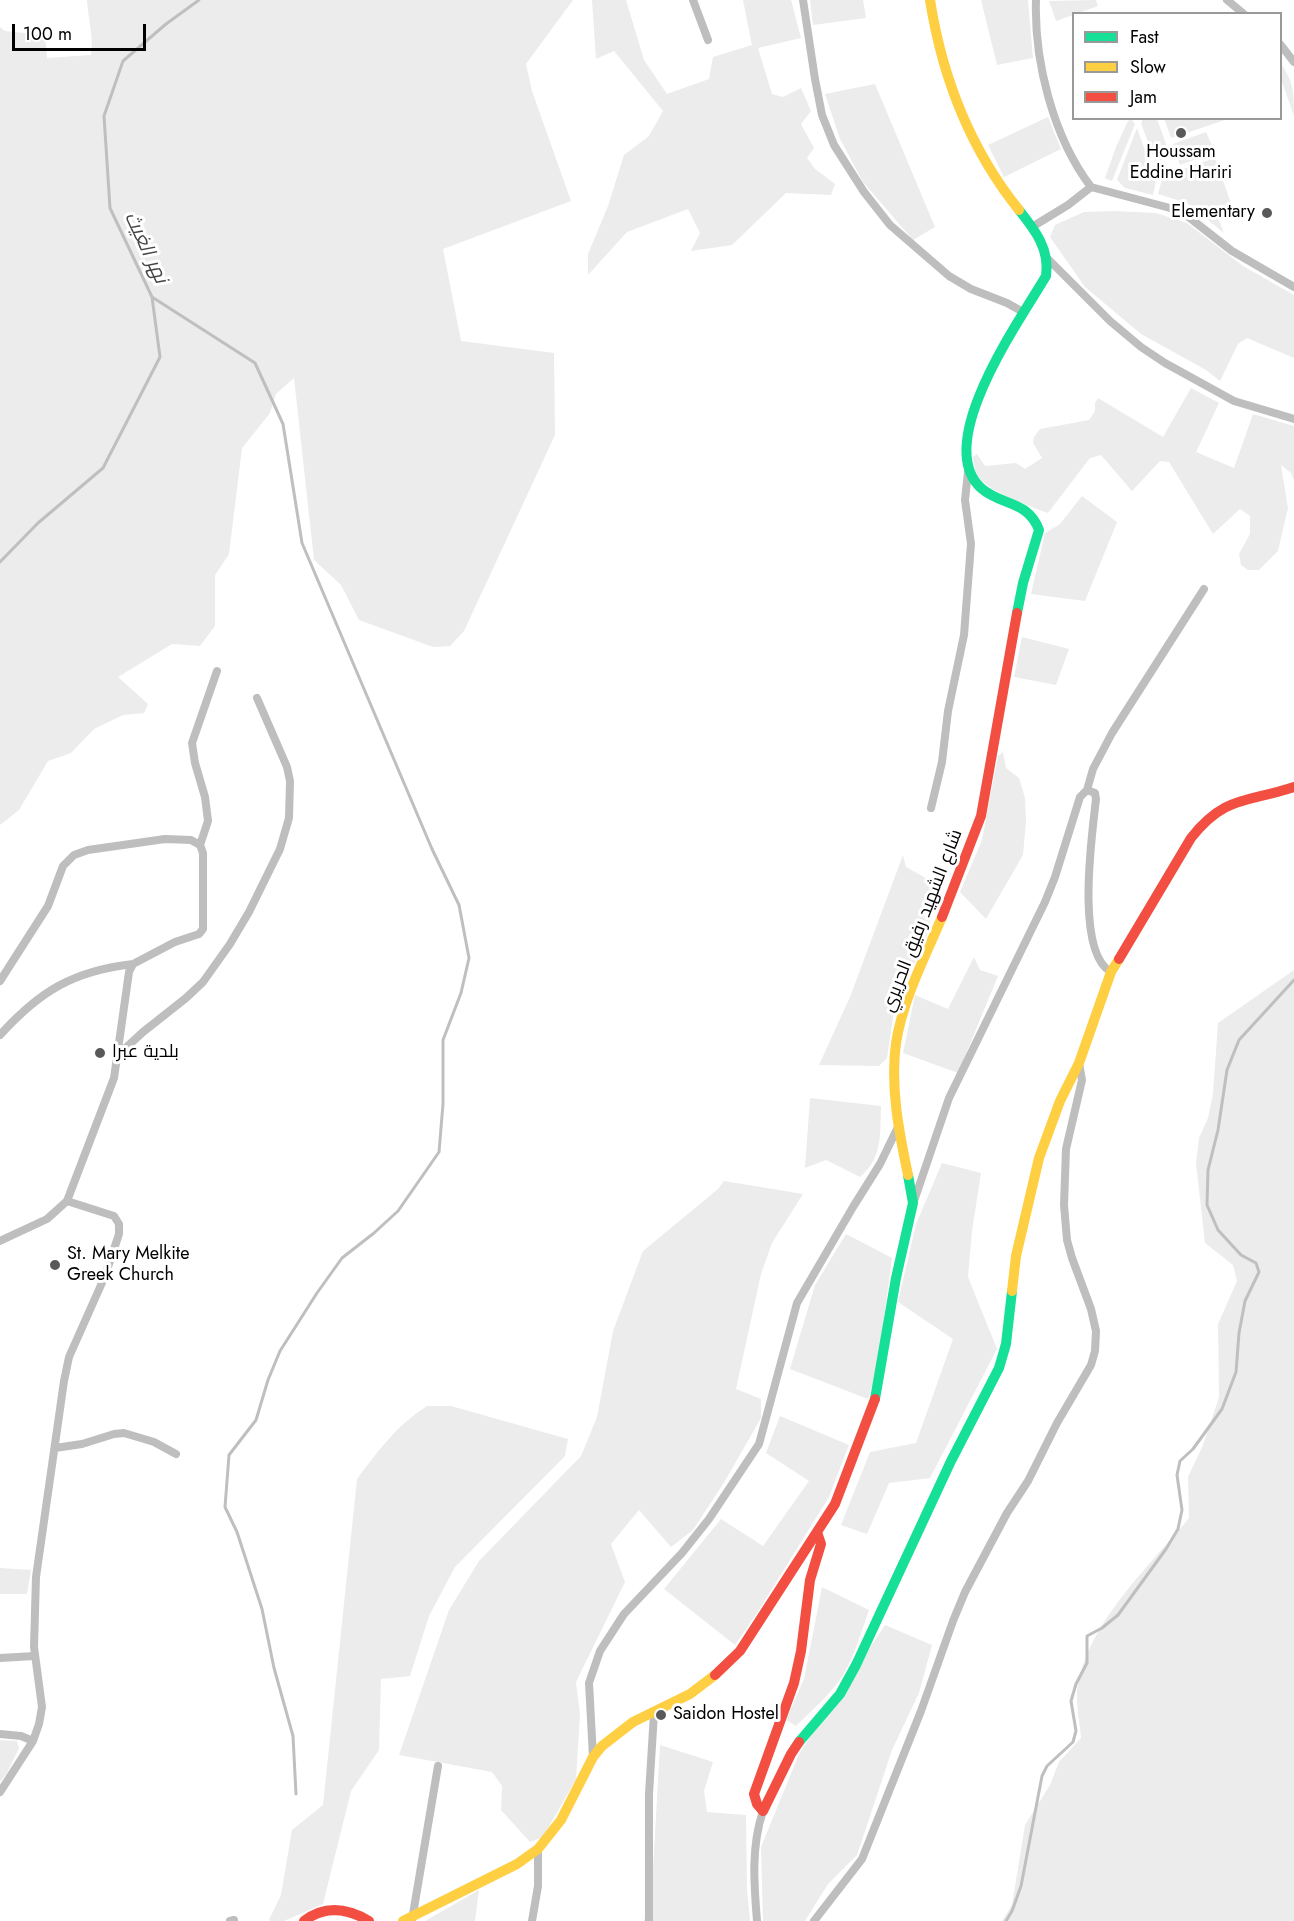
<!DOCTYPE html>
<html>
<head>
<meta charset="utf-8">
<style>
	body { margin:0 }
	#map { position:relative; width:1294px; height:1921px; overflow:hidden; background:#fff; font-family:Jost,sans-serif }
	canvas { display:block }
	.legend { position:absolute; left:1072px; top:12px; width:210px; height:108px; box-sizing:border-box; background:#fff; border:2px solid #999; margin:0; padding:8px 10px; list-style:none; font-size:18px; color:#000 }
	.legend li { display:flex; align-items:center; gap:12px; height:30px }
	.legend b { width:30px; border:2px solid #999 }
	.scale { position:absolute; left:12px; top:24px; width:134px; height:27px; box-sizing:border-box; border:3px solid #000; border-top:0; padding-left:8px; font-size:18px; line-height:21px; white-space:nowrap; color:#000; -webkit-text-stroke:4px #fff; paint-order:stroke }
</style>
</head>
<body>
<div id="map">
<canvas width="1294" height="1921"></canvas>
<ul class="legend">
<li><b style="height:8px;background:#16e098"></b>Fast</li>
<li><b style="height:8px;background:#ffcf43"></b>Slow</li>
<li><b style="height:8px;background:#f24e42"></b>Jam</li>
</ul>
<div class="scale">100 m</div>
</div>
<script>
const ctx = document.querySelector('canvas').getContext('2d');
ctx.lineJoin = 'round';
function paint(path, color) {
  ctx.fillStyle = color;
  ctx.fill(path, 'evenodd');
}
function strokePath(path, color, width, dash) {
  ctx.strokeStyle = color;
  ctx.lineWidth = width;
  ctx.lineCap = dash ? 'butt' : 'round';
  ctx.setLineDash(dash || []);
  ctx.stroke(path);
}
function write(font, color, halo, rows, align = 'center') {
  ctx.font = font + ' Jost,Cairo,sans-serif';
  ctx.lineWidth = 6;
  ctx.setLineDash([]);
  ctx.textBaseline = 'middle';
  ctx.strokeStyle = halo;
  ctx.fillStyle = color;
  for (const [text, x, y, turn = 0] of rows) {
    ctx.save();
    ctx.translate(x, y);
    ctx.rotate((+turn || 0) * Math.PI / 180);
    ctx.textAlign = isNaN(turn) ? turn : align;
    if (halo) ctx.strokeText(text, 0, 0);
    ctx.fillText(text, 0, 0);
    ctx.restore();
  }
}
const green = new Path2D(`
	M87 0H573L526 64 532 91 571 201 443 249 461 341 554 353 555 435 464 631 450 646 433 647 359 620 341 585 314 560 294 378 276 394 270 413 242 448 229 554 215 575V626L200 646 172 644 118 677 148 704 144 713 123 715 94 729 71 753 48 761 19 810 0 825V27L5 31 45 35 47 58 91 55C94 37 88 19 87 0Z
	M592 0H626L644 60 667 94 709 79 713 57 752 45 743 0H791L801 38 758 48 772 94 783 97 801 88 811 111 801 124 814 148 807 158 815 169 835 184 831 195 786 193 732 245 691 251 700 233 688 209 627 232 588 275V254L608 206 624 155 649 136 663 111 614 51 596 59Z
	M810 0H863L866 18 813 25Z
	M981 0H1028L1033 58 997 65Z
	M1096 0 1098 6 1056 21 1049 1Z
	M1281 64C1294 82 1294 94 1294 116L1281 79Z
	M875 84 935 227 913 240 863 182 840 139 825 94Z
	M1048 117 1061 149 1004 177 988 145Z
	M1144 118 1157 119 1166 144 1158 170 1141 123Z
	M1164 118H1228V119L1171 138Z
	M1131 119 1135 124 1112 181 1105 178 1116 147 1128 121Z
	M1137 128 1156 181 1153 195 1125 188 1117 180Z
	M1206 132 1214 150 1213 153 1180 165 1173 144Z
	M1215 158 1232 206 1216 213 1224 233 1187 203 1158 194 1163 176Z
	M1115 211 1156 213 1187 223 1243 266 1294 295V358L1247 338 1238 344 1220 381 1206 370 1141 334 1085 287 1050 237 1055 225 1084 212Z
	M1191 388 1219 403 1196 452 1234 468 1253 414 1294 426V481L1291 473 1281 465 1288 508 1278 551 1259 570H1248L1241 565 1239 554 1250 534V516L1240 509 1213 534 1169 462 1160 461 1132 491 1101 455 1090 458 1048 513C1029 506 994 494 980 479 975 473 974 465 973 457L977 454 985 466 1016 463 1025 469 1042 458 1033 443 1034 437 1040 429 1089 420 1095 411V403L1098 398 1163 437Z
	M1082 496 1117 522 1085 601 1031 594 1045 533 1060 524Z
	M1022 637 1069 649 1056 685 1014 677Z
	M1003 752 1006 768 1019 778 1025 798 1026 821 1023 855 986 919 960 892 982 840 998 756Z
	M903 855 906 867 940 886 924 946 896 997 887 1058 879 1066 819 1065 850 997Z
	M974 957 980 970 998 976 958 1073 903 1053 915 995 948 1009Z
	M1294 970V1921H1002L1012 1905 1025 1825 1050 1785 1059 1762 1081 1738C1080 1724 1076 1706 1077 1692 1085 1625 1148 1568 1189 1518L1188 1477 1203 1445 1219 1397 1218 1324 1237 1281 1233 1265 1205 1243 1196 1163 1199 1138 1208 1118 1213 1094 1218 1023Z
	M810 1098 881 1106C880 1133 883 1158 860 1177L826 1160 805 1168Z
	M942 1163 981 1173 972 1231 968 1277 997 1349 930 1478 889 1483 867 1534 841 1525 870 1452 916 1443 953 1339 898 1302 916 1224Z
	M724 1181 803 1194 772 1243 761 1274 736 1389 761 1399V1418L725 1481 693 1530 671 1547 639 1510 611 1544 625 1582 576 1682 580 1714 576 1779 543 1837 530 1842 501 1810 502 1786 492 1772 399 1755 449 1610 479 1561 581 1456 597 1417 613 1331 643 1251 718 1189Z
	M846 1234 892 1258 877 1370 868 1399 790 1369 815 1285Z
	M427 1406H451L568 1439 565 1456 455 1567 429 1616 410 1676 381 1679 379 1750 351 1791 323 1904 284 1921H271L269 1920 281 1895 292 1830 323 1805 357 1479C378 1451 397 1425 427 1406Z
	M780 1416 849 1445 829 1497 757 1613 735 1645 664 1589 721 1519 763 1546 809 1481 766 1453Z
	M0 1568 31 1570 27 1594H0Z
	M822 1587 869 1610C861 1632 855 1655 843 1675 831 1694 812 1710 796 1726L786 1720 804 1679Z
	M885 1625 932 1645 919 1693 892 1750 857 1855 828 1884 805 1921H763L761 1847 799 1754Z
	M0 1740 17 1741 19 1748 7 1773 0 1782Z
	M660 1745 713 1762 704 1791 707 1812 746 1815 747 1889 750 1921H644L652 1887Z
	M479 1890 475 1921H425Z`);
const stream = new Path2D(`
	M152 297 255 363 283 424 302 543 432 849 459 905 469 958 461 993 443 1040V1104L439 1152 398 1211 374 1233 342 1258 317 1293 280 1351 268 1380 256 1420 229 1455 225 1507 237 1532 262 1609 274 1668 293 1736 296 1794
	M0 562 38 523 103 468 160 357 152 297 110 208 104 116 123 61 166 24 199 0
	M1006 1921 1012 1911 1021 1886 1042 1776 1047 1766 1073 1742 1076 1731 1071 1701 1076 1684 1087 1663V1636L1102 1628 1118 1615 1166 1549 1178 1529 1182 1510 1177 1475 1180 1461 1193 1449 1222 1409 1236 1372 1239 1333 1245 1301 1259 1272 1256 1263 1241 1255 1218 1230 1207 1205 1208 1170 1218 1130 1227 1070 1239 1040 1294 980`);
const street = new Path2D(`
	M693 0 708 40
	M803 0 815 79 822 115 834 145 864 192 890 225 949 276 971 289 1007 303 1023 312
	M1227 0 1244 14
	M1280 44 1294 62
	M1091 187 1170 208 1186 215 1232 251 1294 287
	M1032 227 1068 205 1091 187C1053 137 1034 61 1036 0
	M1048 259 1110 321 1141 347 1165 363 1234 401 1294 419
	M1087 790 1093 769 1112 733 1204 589
	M931 808 942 762 948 711 964 635 971 544 965 500 968 472
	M200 845 208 821 205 797 195 763 192 743 217 671
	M0 981 48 906 63 866 74 855 88 850 165 839 191 840 200 845 203 853V929L199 934 175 942 133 964 129 972 114 1078 67 1201 47 1219 0 1241
	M0 1035C40 991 73 971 133 964
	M118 1055 143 1032 186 998 203 982 230 944 249 912 280 849 289 818 290 781 287 767 257 698
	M914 1201 949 1098 1045 902 1055 877 1080 797 1087 790 1095 793 1096 799C1092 835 1075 952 1111 972
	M55 1448 82 1444 114 1434 124 1433 154 1442 176 1454
	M0 1658 35 1656
	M0 1734 21 1736 33 1741
	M593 1757 589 1683 600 1651 624 1614 682 1553 709 1519 759 1444 797 1303 853 1207 880 1164 898 1127
	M0 1792 33 1741 39 1724 42 1707 34 1647 36 1577 64 1381 69 1357 105 1276 119 1234V1224L114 1216 67 1201
	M412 1920 438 1766
	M230 1921 234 1920
	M532 1921 538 1886V1849
	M649 1921V1794L654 1713
	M757 1921C754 1884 751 1846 763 1811
	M814 1921 862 1859 921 1711 953 1621 965 1592 1007 1513 1028 1481 1057 1423 1091 1365 1095 1351 1096 1331 1091 1309 1072 1258 1067 1240 1064 1205 1066 1149 1082 1080 1079 1063`);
const fast = new Path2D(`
	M1017 613 1023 583 1039 530C1028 500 1001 506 981 488 932 443 1020 320 1046 276 1050 249 1035 230 1019 210
	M875 1399 896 1278 913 1203 908 1175
	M799 1742 840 1694 856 1665 951 1461 999 1368 1006 1344 1012 1291`);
const slow = new Path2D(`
	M930 0C942 76 970 149 1019 210
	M908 1175C899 1132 890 1087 896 1043 903 999 925 957 942 917
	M1012 1291 1016 1256 1039 1158 1060 1101 1079 1063 1111 972 1119 959
	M403 1921 517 1864 538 1849 561 1820 593 1757 602 1746 633 1722 690 1694 715 1675`);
const jam = new Path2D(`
	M942 917 981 816 1017 613
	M1119 959 1191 838C1225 795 1246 803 1294 787
	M715 1675 740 1651 835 1504 875 1399
	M799 1742 791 1754 763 1811 757 1804 754 1794 794 1683 801 1651 810 1580 821 1544 817 1532
	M304 1921C325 1905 347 1908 369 1921`);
const markers = [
	[1181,133,6,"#595959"],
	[1267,213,6,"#595959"],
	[100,1053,6,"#595959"],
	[55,1265,6,"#595959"],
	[661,1715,6,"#595959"]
];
const poiNames = [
	["Houssam",1181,153,"center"],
	["Eddine Hariri",1181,174,"center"],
	["Elementary",1255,213,"right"],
	["بلدية عبرا",112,1053],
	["St. Mary Melkite",67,1255],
	["Greek Church",67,1276],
	["Saidon Hostel",673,1715]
];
const streetNames = [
	["شارع الشهيد رفيق الحريري",923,921,-69]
];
const waterNames = [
	["نهر الغيث",145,248,65]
];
paint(green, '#ececec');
strokePath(stream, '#bfbfbf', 3);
strokePath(street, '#bebebe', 8);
strokePath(fast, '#16e098', 10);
strokePath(slow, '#ffcf43', 10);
strokePath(jam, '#f24e42', 10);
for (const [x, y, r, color] of markers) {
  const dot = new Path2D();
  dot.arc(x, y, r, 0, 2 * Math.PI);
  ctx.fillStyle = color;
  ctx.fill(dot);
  strokePath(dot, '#fff', 2);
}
write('18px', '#000', '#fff', poiNames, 'left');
write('18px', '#000', '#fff', streetNames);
write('italic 20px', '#444', '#fff', waterNames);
</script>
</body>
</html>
